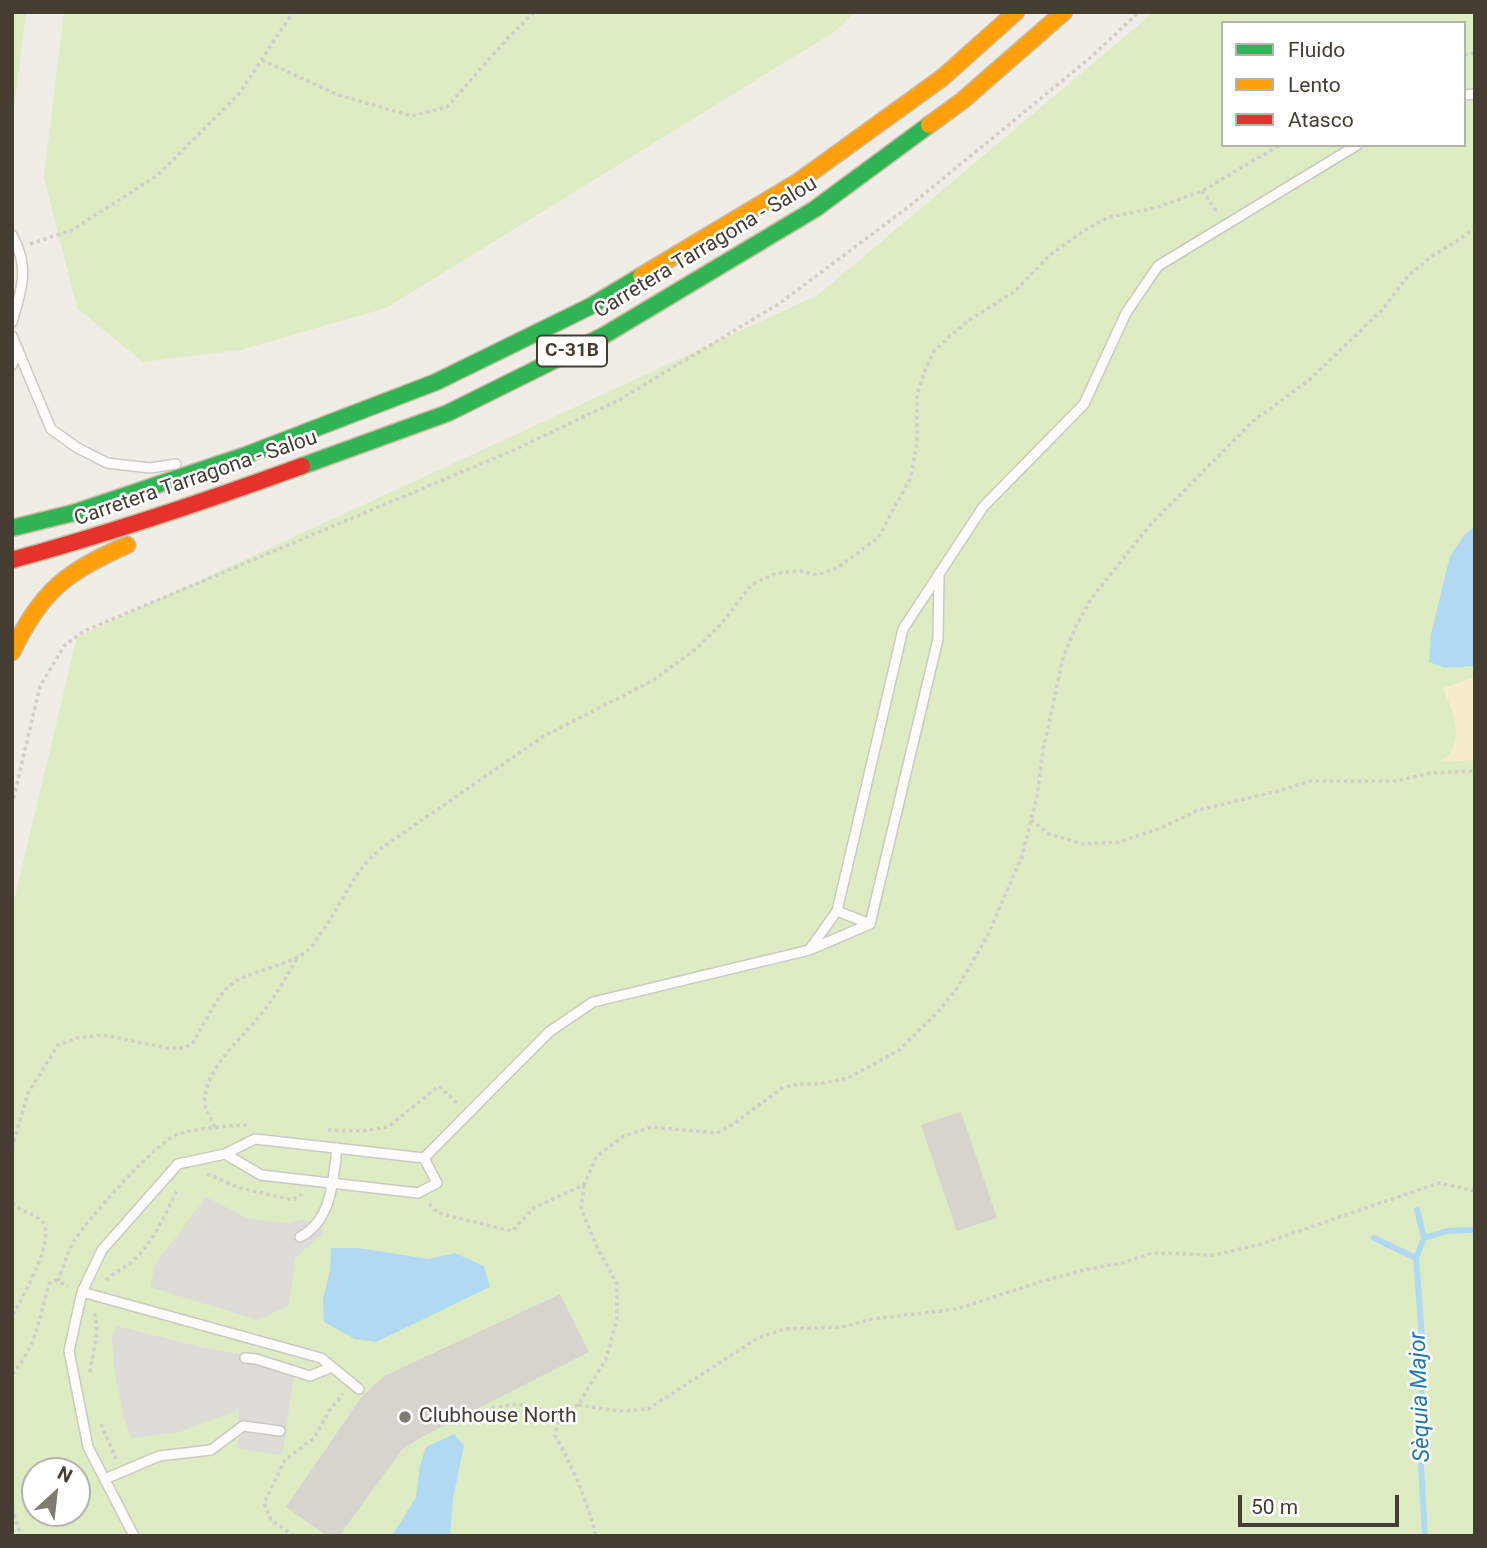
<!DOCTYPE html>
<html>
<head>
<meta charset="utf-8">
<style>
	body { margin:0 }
	#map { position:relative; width:1487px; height:1548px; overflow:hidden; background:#efede6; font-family:Roboto,sans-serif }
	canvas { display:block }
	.frame { position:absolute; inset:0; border:14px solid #453d32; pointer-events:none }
	.legend { position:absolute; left:1221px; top:21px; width:245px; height:126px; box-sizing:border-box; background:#fff; border:2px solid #b5b1ad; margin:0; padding:9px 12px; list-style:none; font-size:21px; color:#453d32 }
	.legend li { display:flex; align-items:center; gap:14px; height:35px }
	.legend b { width:35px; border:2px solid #b5b1ad }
	.north { position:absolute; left:21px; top:1457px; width:70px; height:70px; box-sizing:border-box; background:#fff; border:2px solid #b5b1ad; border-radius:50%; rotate:27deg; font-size:19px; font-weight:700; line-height:28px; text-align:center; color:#453d32 }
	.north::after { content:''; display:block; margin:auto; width:24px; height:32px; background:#807b71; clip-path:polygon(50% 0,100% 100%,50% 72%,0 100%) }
	.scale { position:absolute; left:1238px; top:1495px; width:161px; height:32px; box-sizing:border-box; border:4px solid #453d32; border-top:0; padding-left:9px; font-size:21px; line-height:24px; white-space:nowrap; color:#453d32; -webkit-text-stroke:5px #fff; paint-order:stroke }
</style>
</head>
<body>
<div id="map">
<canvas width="1487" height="1548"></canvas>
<div class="frame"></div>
<ul class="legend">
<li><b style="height:9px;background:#30b455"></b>Fluido</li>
<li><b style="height:9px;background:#ff9f0a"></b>Lento</li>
<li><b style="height:9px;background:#e5322d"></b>Atasco</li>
</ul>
<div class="north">N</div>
<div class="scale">50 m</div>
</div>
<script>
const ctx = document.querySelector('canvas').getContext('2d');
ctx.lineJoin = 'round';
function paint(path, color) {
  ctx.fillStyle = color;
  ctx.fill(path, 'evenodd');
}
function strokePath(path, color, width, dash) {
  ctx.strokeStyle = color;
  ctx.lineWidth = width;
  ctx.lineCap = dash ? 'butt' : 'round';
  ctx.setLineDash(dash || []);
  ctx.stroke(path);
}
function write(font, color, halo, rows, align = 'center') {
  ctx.font = font + ' Roboto,sans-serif';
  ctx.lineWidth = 5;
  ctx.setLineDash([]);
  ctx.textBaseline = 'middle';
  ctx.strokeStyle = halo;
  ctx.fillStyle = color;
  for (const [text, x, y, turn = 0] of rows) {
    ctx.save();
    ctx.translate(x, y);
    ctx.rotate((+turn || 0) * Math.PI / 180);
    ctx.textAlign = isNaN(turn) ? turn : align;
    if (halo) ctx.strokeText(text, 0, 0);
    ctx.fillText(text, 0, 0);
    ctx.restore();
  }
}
const green = new Path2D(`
	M12 12H26L12 126Z
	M64 12H855L834 32 386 308 240 350 143 362 77 308 44 177Z
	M1154 12H1475V1536H339L402 1450 422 1437 589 1352 560 1294 384 1376 362 1396 286 1507 327 1536H12V909L77 637 818 295ZM1223 23H1464V145H1223ZM35 1471H77V1513H35Z`);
const sand = new Path2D(`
	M1475 677V760L1440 762C1443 759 1450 754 1452 750 1463 730 1450 706 1443 688Z`);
const parking = new Path2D(`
	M206 1197 249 1219 288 1223 303 1219 325 1231 295 1258 289 1305 258 1320 150 1287 155 1265Z
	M117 1326 200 1347 239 1354 294 1377 282 1455 238 1449 239 1410 179 1432 131 1438 123 1415 114 1366 112 1337Z`);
const water = new Path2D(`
	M1475 527V666L1445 668 1429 662 1431 634 1450 556 1465 534Z
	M331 1248H359L428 1259 455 1253 484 1266 490 1287 376 1342 355 1339 324 1322 323 1299 330 1270Z
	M454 1434 464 1446 453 1498 450 1536H392L416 1497 420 1465 426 1447Z`);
const stream = new Path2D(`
	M1417 1210 1424 1238
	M1374 1238 1416 1258
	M1425 1536 1421 1465 1422 1338 1416 1258 1424 1238 1447 1231 1472 1230`);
const building = new Path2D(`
	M961 1112 997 1218 957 1231 921 1125Z
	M560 1294 589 1352 422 1437 402 1450 339 1536H327L286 1507 362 1396 384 1376Z`);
const path = new Path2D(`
	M1464 55 1475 53
	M262 60 338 95 412 116 447 107 507 39 534 12
	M1202 191 1217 212
	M30 244 72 230 158 175 239 94 293 12
	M12 805 40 686 64 646 84 631 514 450 619 400 780 303 907 208 1090 58 1139 12
	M1031 820 1049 834 1083 844 1119 842 1158 829 1199 810 1278 791 1311 781H1397L1430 773 1475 771
	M215 1127C210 1117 203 1108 205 1097 208 1064 248 1033 266 1008 278 992 288 974 298 957
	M328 1130 362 1131 388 1127 439 1086 457 1103
	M12 1148 28 1093 58 1045 77 1038 103 1035 167 1048H184L192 1044C202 1028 214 1002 226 989 246 969 286 969 308 950 313 946 317 938 321 933 342 904 354 869 383 847L544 736 652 681 697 648 720 625 752 584 777 573 800 571 817 575 837 568 878 538 911 477 917 441V394L926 368 934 351 949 337 969 320 1014 292 1050 255 1085 230 1109 217 1155 208 1202 191 1280 145
	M207 1174 240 1188 293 1200 302 1194
	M584 1185 581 1208 596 1245 617 1284V1319L606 1359 578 1405 620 1411 648 1409 758 1338 784 1329 842 1327 872 1319 957 1309 1043 1281 1088 1269 1122 1263 1153 1253 1214 1255 1258 1245 1439 1183 1475 1191
	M12 1203C22 1212 33 1214 41 1220 59 1236 21 1299 12 1317
	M429 1204 438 1213 512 1231 535 1207 584 1185 597 1156 624 1136 651 1127 717 1133 732 1125 782 1088 797 1084H819L848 1078 899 1050 937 1013 957 988 987 937 1022 856 1037 797 1043 750 1063 658 1076 626 1091 599 1150 525 1253 421 1308 381 1382 310 1408 276 1431 257 1475 229
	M106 1280C113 1273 121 1270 129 1264 152 1247 165 1214 178 1189
	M58 1281C63 1268 67 1253 74 1241 87 1220 156 1142 178 1134 200 1128 225 1126 247 1125
	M90 1372C92 1351 101 1333 94 1312
	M12 1374C38 1345 38 1319 49 1284L55 1280 68 1286
	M578 1405 560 1413 555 1435C573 1468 587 1500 596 1536
	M468 1423 493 1408 516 1404 560 1413
	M101 1424 116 1459
	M12 1508 21 1536
	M294 1536 271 1520 264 1503 285 1460 314 1438 331 1408 343 1394`);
const lane = new Path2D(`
	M1464 95 1475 94
	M12 235C30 267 22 289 12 322
	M12 336 51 429 76 447 107 463 150 468 176 464
	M12 365 18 349
	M939 573 938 639 870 924 809 950 837 911 903 629 983 507 1084 404 1126 313 1158 266 1357 145
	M837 911 870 924
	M255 1139 424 1158 437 1183 418 1193 261 1175 225 1154Z
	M424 1158 549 1032 593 1002 809 950
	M300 1237C332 1221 333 1180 337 1148
	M82 1292 321 1358 359 1389
	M245 1358 256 1359 310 1376 332 1367
	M105 1479 159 1456 211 1450 243 1426 280 1431
	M134 1536 88 1447 69 1351 82 1292 102 1250 178 1164 225 1154`);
const fast = new Path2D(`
	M302 466 448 413 603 336 815 209 929 125
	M12 528 73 513 246 455 436 382 591 306 641 276`);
const slow = new Path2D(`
	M929 125 962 101 1064 12
	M641 276 798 182 942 78 1016 12
	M12 652C41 591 66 572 127 545`);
const jam = new Path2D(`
	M12 560C111 533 206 501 302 466`);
const markers = [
	[405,1417,7,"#807b71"]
];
const shields = [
	[572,351,70]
];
const shieldNames = [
	["C-31B",572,351]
];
const streetNames = [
	["Carretera Tarragona - Salou",706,248,-31],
	["Carretera Tarragona - Salou",196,479,-19]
];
const poiNames = [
	["Clubhouse North",419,1417]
];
const waterNames = [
	["Sèquia Major",1421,1397,-92]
];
paint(green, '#ddecc3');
paint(sand, '#f7edcd');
paint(parking, '#dedcd6');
paint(water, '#b1daf2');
strokePath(stream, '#b1daf2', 6);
paint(building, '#d7d4cd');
strokePath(lane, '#cbc9c2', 12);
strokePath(fast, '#caba9f', 19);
strokePath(slow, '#caba9f', 19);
strokePath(jam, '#caba9f', 19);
strokePath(path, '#d1cdc8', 3.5, [3.5, 3.5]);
strokePath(lane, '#fdfcfb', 9);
strokePath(fast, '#30b455', 16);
strokePath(slow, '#ff9f0a', 16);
strokePath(jam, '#e5322d', 16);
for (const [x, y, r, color] of markers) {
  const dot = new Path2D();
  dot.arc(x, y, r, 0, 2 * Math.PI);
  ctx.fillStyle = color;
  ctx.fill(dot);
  strokePath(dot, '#fff', 2.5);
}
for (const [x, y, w] of shields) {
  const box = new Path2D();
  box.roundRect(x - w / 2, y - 15.5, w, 31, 5);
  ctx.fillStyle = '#fff';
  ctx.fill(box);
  strokePath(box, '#453d32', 2);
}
write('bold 19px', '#453d32', null, shieldNames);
write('21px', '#453d32', '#fff', streetNames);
write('21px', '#453d32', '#fff', poiNames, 'left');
write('italic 23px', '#2178b2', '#fff', waterNames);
</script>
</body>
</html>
